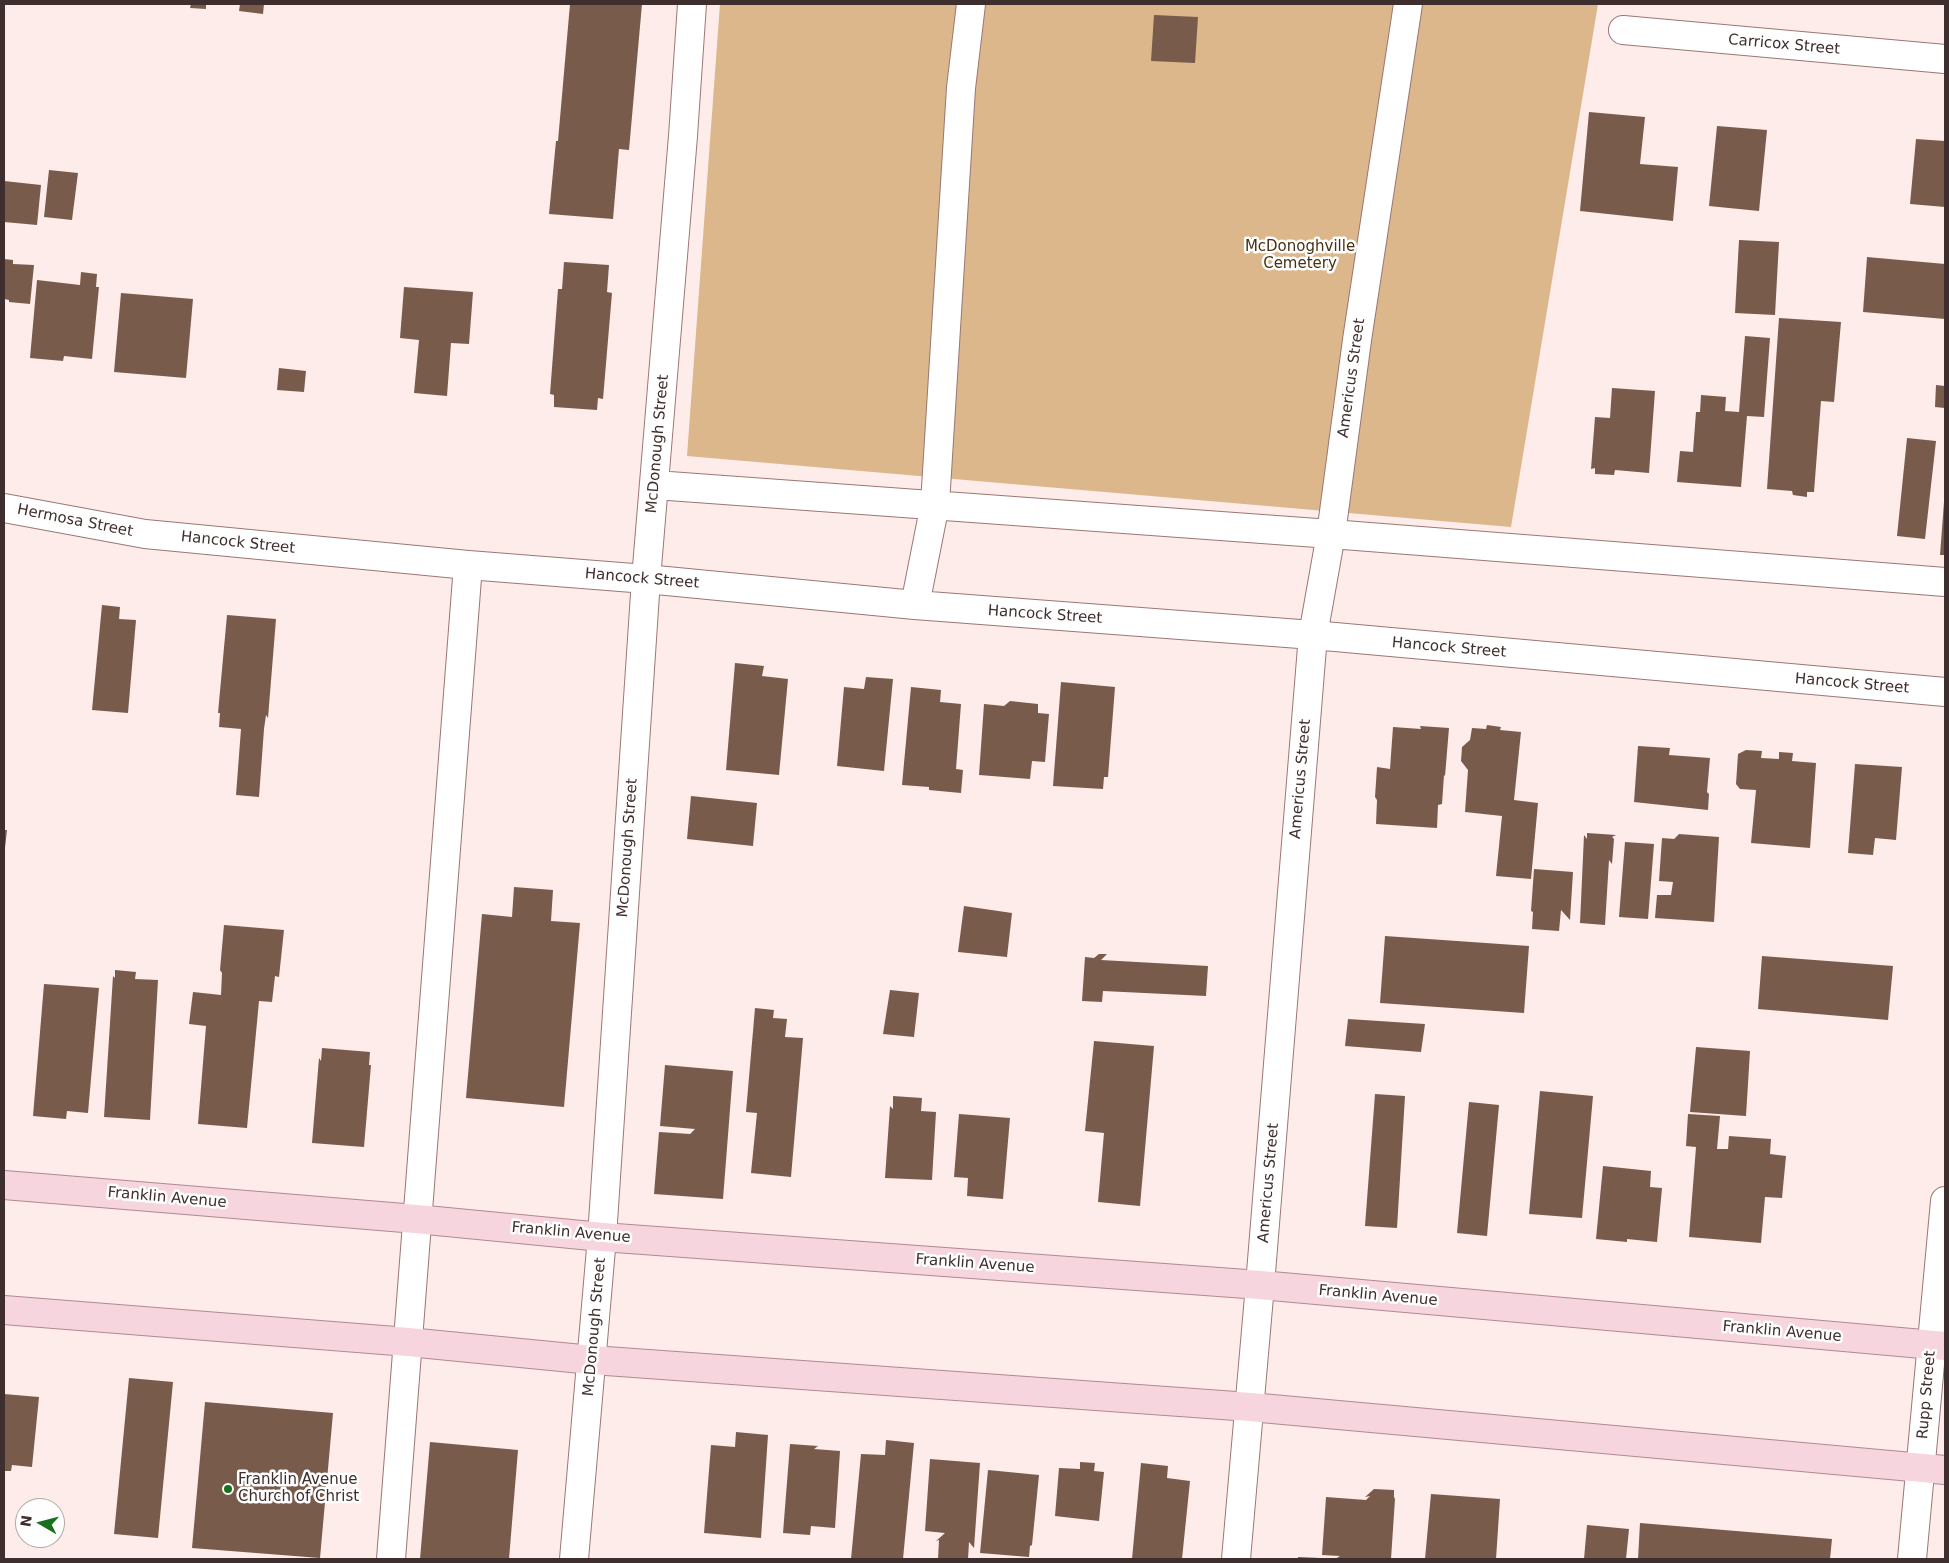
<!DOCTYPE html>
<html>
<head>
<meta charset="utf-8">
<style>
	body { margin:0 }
	#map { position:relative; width:1949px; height:1563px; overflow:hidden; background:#fdecea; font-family:"DejaVu Sans",sans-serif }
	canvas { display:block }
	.frame { position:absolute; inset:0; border:5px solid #3e2e2d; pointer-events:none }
	.north { position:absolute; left:15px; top:1498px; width:50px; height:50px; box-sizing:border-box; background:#fefefe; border:1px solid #b1abaa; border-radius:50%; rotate:278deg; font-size:14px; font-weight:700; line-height:20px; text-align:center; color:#3e2e2d }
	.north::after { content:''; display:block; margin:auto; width:18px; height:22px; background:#18711d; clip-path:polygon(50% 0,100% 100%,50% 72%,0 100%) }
</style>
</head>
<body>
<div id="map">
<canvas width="1949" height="1563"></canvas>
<div class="frame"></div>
<div class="north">N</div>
</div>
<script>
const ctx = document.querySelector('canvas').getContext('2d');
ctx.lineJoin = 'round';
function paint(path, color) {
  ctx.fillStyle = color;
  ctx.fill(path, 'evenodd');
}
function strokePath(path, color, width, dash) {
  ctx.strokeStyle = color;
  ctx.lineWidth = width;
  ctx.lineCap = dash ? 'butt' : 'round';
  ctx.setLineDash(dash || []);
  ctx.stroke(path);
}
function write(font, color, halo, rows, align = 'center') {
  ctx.font = font + ' "DejaVu Sans",sans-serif';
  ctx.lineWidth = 5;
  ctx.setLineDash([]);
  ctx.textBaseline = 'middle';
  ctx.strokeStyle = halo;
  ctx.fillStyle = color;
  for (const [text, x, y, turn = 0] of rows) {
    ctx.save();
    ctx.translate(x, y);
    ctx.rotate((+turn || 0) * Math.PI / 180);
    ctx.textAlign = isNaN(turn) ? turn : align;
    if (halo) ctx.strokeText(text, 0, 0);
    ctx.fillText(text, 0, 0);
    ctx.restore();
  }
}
const green = new Path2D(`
	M720 4H1598L1511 527 687 456Z`);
const building = new Path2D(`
	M191 4H206V9L190 8Z
	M240 4H264L263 14 239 11Z
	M570 4H642L629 150 619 149 613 219 549 214 556 141H558Z
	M1154 15 1198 17 1195 63 1151 61Z
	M1589 112 1645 117 1640 164 1678 167 1673 221 1580 211Z
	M1717 126 1767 130 1759 211 1709 206Z
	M1916 139 1945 141V207L1910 204Z
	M49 170 78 173 72 220 44 217Z
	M4 181 41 185 37 225 4 222Z
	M1739 240 1779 242 1775 315 1735 313Z
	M1867 257 1945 264V319L1863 312Z
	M4 259 13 260V264L34 265 30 304 9 302V300L4 299Z
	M564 262 609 265 607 292 612 293 603 399 598 398 597 410 554 407V395L550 394 558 289H562Z
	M81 272 97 274 96 287H99L92 359 64 356 63 361 30 358 37 280 80 285Z
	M404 287 473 292 469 344 451 343 447 396 414 393 419 340 400 338Z
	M121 293 193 299 186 378 114 372Z
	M1779 318 1841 322 1834 402 1821 401 1814 492H1807V497L1793 495 1792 491 1767 489Z
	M1745 336 1770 338 1764 417 1747 416 1741 487 1677 482 1680 451 1693 452 1696 412H1700L1701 395 1726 397 1725 411 1739 412Z
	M279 368 306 371 304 392 277 390Z
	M1936 385 1945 386V408L1935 407Z
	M1612 388 1655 391 1649 473 1615 470 1614 475 1595 474V468L1591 469 1595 417 1610 418Z
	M1907 438 1936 441 1925 539 1897 536Z
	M1944 502H1945V555H1940Z
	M102 605 120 607 119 619 136 620 128 713 92 710Z
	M227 615 276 619 268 718 266 715 264 729 259 797 236 795 241 729 219 727 220 713H218Z
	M735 663 764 666 762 676 788 679 779 775 726 770Z
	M866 677 893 679 884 771 837 766 844 687 864 689Z
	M1061 682 1115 687 1108 777H1104L1103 789 1053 786Z
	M911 687 941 690 940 702 961 704 956 769 963 770 961 793 929 790V787L902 785Z
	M1010 701 1038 704V713L1049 714 1045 762 1032 761 1030 779 979 775 984 704 1004 706Z
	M1487 725 1501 727 1500 730 1521 732 1514 800 1538 803 1531 879 1496 876 1502 816 1465 812 1468 770 1461 761 1462 747 1470 740 1472 728 1486 729Z
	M1420 726 1449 728 1445 776 1444 775 1442 804 1438 805 1437 828 1376 824 1377 800 1375 797 1377 767 1390 769 1393 727 1421 729Z
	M1638 746 1670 748 1669 755 1710 758 1707 792 1709 794 1708 810 1634 802Z
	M1746 750 1762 751 1761 758 1779 759V752L1793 753 1792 761 1816 763 1810 848 1751 843 1756 790 1740 789 1736 784 1738 754Z
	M1855 764 1902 767 1896 840 1875 838 1873 855 1848 853Z
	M691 796 757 803 753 846 687 839Z
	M4 830H7L5 848H4Z
	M1587 833 1616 835 1612 837 1614 839 1612 864 1609 860 1605 925 1580 923 1584 835 1587 839Z
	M1679 834 1719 837 1714 922 1655 918 1657 895H1671L1673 882 1659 881 1662 838 1674 839Z
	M1625 842 1654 844 1648 919 1619 917Z
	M1534 869 1573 872 1570 920 1561 910 1559 931 1532 929 1533 912 1531 911Z
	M514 887 553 890 551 921 580 923 564 1107 466 1098 482 914 512 917Z
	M964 906 1012 913 1007 957 958 952Z
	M224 925 284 930 279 977 275 976 272 1002 259 1001 247 1128 198 1124 206 1026 189 1024 193 992 221 995 222 973 220 970Z
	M1385 936 1529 946 1524 1013 1380 1003Z
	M1099 954H1107L1101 960 1208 966 1206 996 1103 991 1102 1002 1082 1001 1085 957 1094 958Z
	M1762 956 1893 966 1888 1020 1758 1009Z
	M115 970 136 972 135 979 158 980 150 1120 104 1117 113 976 115 978Z
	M44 984 99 988 88 1113 67 1111 66 1119 33 1116Z
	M890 990 919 993 914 1037 883 1034Z
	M755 1008 774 1010 773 1018 787 1019 785 1037 803 1038 791 1177 751 1173 757 1113 746 1112Z
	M1348 1019 1425 1024 1421 1052 1345 1046Z
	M1094 1041 1154 1046 1140 1206 1098 1202 1104 1133 1085 1131Z
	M1696 1047 1750 1051 1746 1116 1690 1112Z
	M322 1048 370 1052 369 1065H371L364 1147 312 1143 319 1058 321 1061Z
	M665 1065 733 1071 723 1199 654 1194 659 1132 690 1134 695 1129 660 1126Z
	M1540 1091 1593 1096 1582 1218 1529 1214Z
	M1375 1094 1405 1096 1397 1228 1365 1226Z
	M893 1096 922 1098 921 1111 936 1112 932 1180 885 1178 890 1106 893 1109Z
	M1469 1102 1499 1105 1487 1236 1457 1233Z
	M959 1114 1010 1118 1003 1199 967 1196 968 1178 954 1177Z
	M1688 1114 1720 1116 1717 1149H1728L1729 1136 1771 1139 1770 1154 1786 1156 1782 1198 1765 1197 1761 1243 1689 1237 1696 1147 1686 1146Z
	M1603 1166 1651 1171 1650 1187 1662 1188 1657 1242 1627 1239V1242L1596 1239Z
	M129 1378 173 1382 158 1538 114 1534Z
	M4 1394 39 1397 32 1467 12 1465 11 1471H4Z
	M205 1402 333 1413 320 1558 192 1548Z
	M736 1432 768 1435 761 1538 704 1533 711 1445 735 1447Z
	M886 1440 914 1443 903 1559H851L861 1454 885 1455Z
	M430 1442 518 1450 509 1559H420Z
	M790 1444 818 1446 814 1449 840 1451 835 1528 811 1526 810 1535 783 1533Z
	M930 1459 980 1463 974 1548 969 1542 968 1559H938L939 1540 936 1541 945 1533 925 1531Z
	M1080 1462 1095 1463 1094 1471 1104 1472 1099 1521 1055 1516 1059 1468 1080 1469Z
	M1141 1463 1168 1466 1167 1478 1190 1481 1182 1559H1132Z
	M988 1470 1039 1475 1032 1545 1030 1546 1029 1557 980 1553Z
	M1374 1489 1394 1490V1497L1395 1499 1391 1559H1335L1340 1556 1322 1555 1326 1497 1366 1500 1370 1496 1365 1497Z
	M1431 1494 1500 1499 1496 1559H1425Z
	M1640 1523 1832 1539 1830 1559H1638Z
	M1587 1525 1629 1529 1626 1559H1584Z
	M1298 1557 1320 1558V1559H1298Z`);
const minor = new Path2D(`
	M1623 30 1945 59
	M655 485 1331 534 1945 582
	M4 508 145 534 468 565 646 579 915 605 1313 635 1945 692
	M915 605 935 504 961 88 971 4
	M391 1559 468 565
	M574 1559 602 1237 646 579 683 136 692 4
	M1236 1559 1260 1285 1313 635 1331 534 1357 340 1408 4
	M1912 1559 1945 1201`);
const major = new Path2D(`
	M4 1185 416 1219 602 1237 1260 1285 1945 1346
	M4 1310 408 1342 592 1360 1250 1407 1945 1470`);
const markers = [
	[228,1489,5,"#18711d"]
];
const streetNames = [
	["Carricox Street",1784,45,5],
	["Americus Street",1352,378,-82],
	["McDonough Street",658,444,-85],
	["Hermosa Street",75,521,11],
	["Hancock Street",238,543,6],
	["Hancock Street",642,579,5],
	["Hancock Street",1045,615,4],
	["Hancock Street",1449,648,5],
	["Hancock Street",1852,684,5],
	["Americus Street",1301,779,-85],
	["McDonough Street",628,848,-86],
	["Americus Street",1269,1183,-85],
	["Franklin Avenue",167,1198,5],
	["Franklin Avenue",571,1233,5],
	["Franklin Avenue",975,1264,4],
	["Franklin Avenue",1378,1296,5],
	["McDonough Street",595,1327,-85],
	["Franklin Avenue",1782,1332,5],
	["Rupp Street",1927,1395,-85]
];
const parkNames = [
	["McDonoghville",1300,247],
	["Cemetery",1300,264]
];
const poiNames = [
	["Franklin Avenue",238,1480],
	["Church of Christ",238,1497]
];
paint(green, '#dbb78b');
paint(building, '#795b4c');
strokePath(minor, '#9b7774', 30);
strokePath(major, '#b28892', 30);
strokePath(minor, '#fff', 28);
strokePath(major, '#f6d5de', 28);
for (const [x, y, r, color] of markers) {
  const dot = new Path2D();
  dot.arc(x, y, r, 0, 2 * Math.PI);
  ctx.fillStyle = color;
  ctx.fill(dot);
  strokePath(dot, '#fefefe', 2);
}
write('15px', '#3e2e2d', '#fefefe', streetNames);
write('15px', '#473113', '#fefefe', parkNames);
write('15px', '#3e2e2d', '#fefefe', poiNames, 'left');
</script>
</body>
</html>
